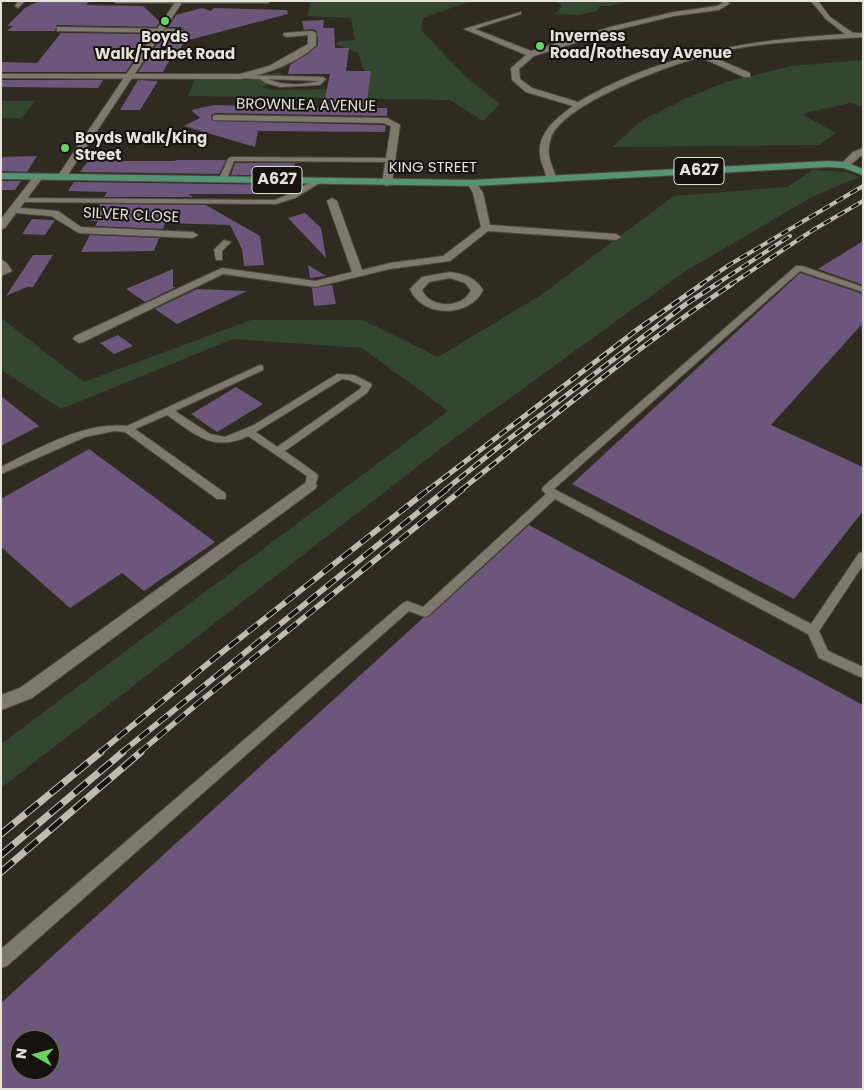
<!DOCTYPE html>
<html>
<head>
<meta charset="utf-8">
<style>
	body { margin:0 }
	#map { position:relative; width:864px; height:1090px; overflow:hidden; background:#302b20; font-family:Poppins,sans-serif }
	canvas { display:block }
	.frame { position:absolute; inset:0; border:2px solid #e5e2db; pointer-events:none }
	.north { position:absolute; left:10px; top:1030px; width:50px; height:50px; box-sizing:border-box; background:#16130f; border:1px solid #696661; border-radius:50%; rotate:277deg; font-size:14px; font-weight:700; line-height:20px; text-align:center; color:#e5e2db }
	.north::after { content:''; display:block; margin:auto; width:18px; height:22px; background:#69d464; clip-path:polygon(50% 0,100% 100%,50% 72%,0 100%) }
</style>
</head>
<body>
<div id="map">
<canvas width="864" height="1090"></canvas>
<div class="frame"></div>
<div class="north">N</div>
</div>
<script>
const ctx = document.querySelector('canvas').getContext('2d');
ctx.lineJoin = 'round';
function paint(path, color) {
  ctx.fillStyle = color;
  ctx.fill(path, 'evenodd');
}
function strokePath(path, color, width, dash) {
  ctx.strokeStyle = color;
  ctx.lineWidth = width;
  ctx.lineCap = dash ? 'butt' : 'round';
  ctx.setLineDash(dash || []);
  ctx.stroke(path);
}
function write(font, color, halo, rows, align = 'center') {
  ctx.font = font + ' Poppins,sans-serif';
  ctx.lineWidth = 4;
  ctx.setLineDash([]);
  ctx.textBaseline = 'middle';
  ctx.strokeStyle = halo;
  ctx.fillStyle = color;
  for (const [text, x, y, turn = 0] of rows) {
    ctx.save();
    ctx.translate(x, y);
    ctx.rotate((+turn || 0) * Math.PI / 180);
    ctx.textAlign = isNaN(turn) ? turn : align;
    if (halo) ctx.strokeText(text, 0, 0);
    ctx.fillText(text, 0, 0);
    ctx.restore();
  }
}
const green = new Path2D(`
	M310 1H482L462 4 423 18 421 30 465 76 500 104 483 121 450 100 188 96 195 80H248L268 74 280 73 283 75 263 87 271 90 362 89 369 85 358 53 336 44 339 41 355 40 351 18 308 16Z
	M554 1H626V2L610 6H600L597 11 579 15 554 14 562 7 561 4Z
	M863 60V107L851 103 804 113 805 116 836 133 819 145 612 147 641 121 689 97 726 82 791 66Z
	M1 101H35L22 118H1Z
	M813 170 847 172 859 177 812 197 684 272 452 440 1 788V744L448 411 362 348 233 339 61 409 1 370V318L84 382 251 320H363L438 357 541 295 674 196 787 187Z`);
const building = new Path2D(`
	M39 1H90L86 5 143 6 158 20 162 19 156 27 57 25 55 31H7L13 26H7L25 8Z
	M202 8 211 11 214 8 287 10 288 14 185 41 177 54H173L163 72H138L163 35H180L186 32 181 27H168L176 15Z
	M324 20 323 28H334L335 48H349L346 71H371L366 108H387V116L216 113 211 115 212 121 383 125 386 126 385 132 258 131 255 147 184 126 200 118 191 110 214 105 323 108 330 74H288L290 65 309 53 318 45 317 31 312 29 304 30 302 21Z
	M61 33 151 34 126 72H1V62L37 63Z
	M1 80H103L98 88 1 87Z
	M138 80 158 81 140 110H120Z
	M37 156 27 172 1 171V157Z
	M176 160H226L219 174 80 172 88 161H175Z
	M235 163H295L292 175H231Z
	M1 181H21L15 190H1Z
	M74 182 290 185 289 192 284 194H188L193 197H104L107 192 68 191Z
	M100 204 206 205 260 236 264 265 244 266 242 249 230 225 165 223 163 229 95 226 98 221H91Z
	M305 213 321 228 326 258 288 218Z
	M32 219 54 220H55L45 235 22 234Z
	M90 235 159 238 154 251 81 252Z
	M863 241V285L818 269Z
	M33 255H53L33 287H27L6 296Z
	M308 265 326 276 310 278Z
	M173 269V287H176L145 302 126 289Z
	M800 273 863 294V323L771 425 863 467V511L794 599 572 484Z
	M332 285 336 304 314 306 312 288Z
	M197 289 247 291 177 324 155 309Z
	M118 335 133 346 114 354 100 343Z
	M236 387 263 404 217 432 191 414Z
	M1 396 39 426 1 446Z
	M89 449 215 542 144 591 122 573 70 608 1 547V499Z
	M529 525 863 705V1089H1V1003L423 618 430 616ZM20 1040H50V1070H20Z`);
const service = new Path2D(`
	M237 75 323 77 326 79 320 85 280 87 266 83 260 79 235 78 234 77ZM268 79 319 81C305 85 281 86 268 79Z
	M231 157 390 158 393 160 390 162 234 161 227 179 220 181 219 179 228 159Z
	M316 179 323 181 295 198 276 204 20 202 16 200 20 198 275 200 289 194Z
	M224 240 231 242 222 251V260H216L214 250Z
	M796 266H802L863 287V292L800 271 554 489 811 624 859 553 863 552V565L819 631 828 651 863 667V678L819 658 808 634 555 499 429 615 425 617 409 611 7 966 1 968V949L403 603 407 601 423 607 546 494 542 490 543 487Z
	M260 365 263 366V370L175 411 210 434 225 437 254 425 337 374 354 375 370 383 372 385 367 393 285 451 317 474 318 476 314 489H306L305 486 307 476 248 436C213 453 195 434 167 415L135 429 225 493 226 496 225 499H217L125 432 114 431 85 437 1 474V467C40 448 82 422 127 426ZM342 379 349 380 362 386 360 389 277 447 256 432Z`);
const minor = new Path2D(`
	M18 1H25L18 8 15 6Z
	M113 1H271L268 3H116Z
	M722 1 730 3 719 10 674 16 616 30 534 56 519 69 520 79 532 88 578 102C661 53 750 40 845 34L826 19 811 1H818L830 17 853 33H863V37C812 41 758 41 708 55L750 73V77H744L700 57C666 67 562 104 551 138 545 154 552 165 557 179L552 182C546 180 546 175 544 169 531 139 550 123 573 106L526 92 512 80 511 68 526 55 464 29 521 12V14L475 29 531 51 614 26 674 12 717 6 723 3Z
	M57 27 180 29 184 31 180 33 60 31H57Z
	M312 31 316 33V45C296 64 266 74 240 79L1 78V74H240L269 66 308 44V35L287 37 283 35 284 33Z
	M216 115 387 118 400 125 392 183 387 186 382 183 391 126 383 123 213 120V116Z
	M38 174 43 177 20 208 58 211 81 227 193 232 198 235 193 238 79 233 51 216 16 213 5 228 1 229V219L35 175Z
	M472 180 475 181 483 193 490 225 616 234 621 237 616 240 488 231 450 261 390 269 315 287 223 274 83 342 79 343 73 339 75 336 222 268 315 281 352 272 327 201 332 198 337 201 362 270 390 263 443 256 481 227 473 193 467 183Z
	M1 260C7 261 9 267 12 271L1 276Z
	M450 272C464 274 475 277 483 290 470 318 422 318 410 289L422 277ZM450 278 465 283 471 290C463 309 430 309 422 290L429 282Z
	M310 481 315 483 317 486 315 489 32 698 1 710V695L20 688 305 483Z`);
const tertiary = new Path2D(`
	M176 1H183L65 179H59L57 177Z
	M863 148V154L848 167H842V163L853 152Z`);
const primary = new Path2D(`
	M828 161 845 162 863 169V175L844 168 828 167 472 186 1 179V173L472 180Z`);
const railFar3 = new Path2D(`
	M700 285 729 265 863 186
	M715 285 790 236
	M730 285 813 230 863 201`);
const railFar2 = new Path2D(`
	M428 490 638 329 702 284
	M445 490 496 449 686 304 717 284
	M461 490C550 419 637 347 732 284`);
const railFar1 = new Path2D(`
	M99 753 216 657 429 489
	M121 753 447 489
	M139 753 197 704 463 489`);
const rail = new Path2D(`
	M1 834 101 752
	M1 855 123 752
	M1 872 141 752`);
const markers = [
	[165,21,5,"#69d464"],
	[540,46,5,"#69d464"],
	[65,148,5,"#69d464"]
];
const farPoinames = [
	["Inverness",550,37],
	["Road/Rothesay Avenue",550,54],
	["Boyds",165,38,"center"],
	["Walk/Tarbet Road",165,55,"center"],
	["Boyds Walk/King",75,139],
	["Street",75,156]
];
const farStreetnames = [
	["BROWNLEA AVENUE",306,106,1],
	["KING STREET",433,168],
	["SILVER CLOSE",131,216,3]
];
const shields = [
	[699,171,50],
	[277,180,50]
];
const shieldNames = [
	["A627",699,171],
	["A627",277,180]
];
paint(green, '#334630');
paint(building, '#6c567b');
strokePath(service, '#4d4940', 2);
strokePath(minor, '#4d4940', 2);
strokePath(tertiary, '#4d4940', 2);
strokePath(primary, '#4d4940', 2);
paint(service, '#7f796d');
paint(minor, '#7f796d');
paint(tertiary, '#7f796d');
paint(primary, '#569374');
strokePath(railFar3, '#bfbbb3', 4);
strokePath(railFar2, '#bfbbb3', 5);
strokePath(railFar1, '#bfbbb3', 5.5);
strokePath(rail, '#bfbbb3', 7);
strokePath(railFar3, '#16130f', 2.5, [8]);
strokePath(railFar2, '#16130f', 3, [9]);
strokePath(railFar1, '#16130f', 4, [12]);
strokePath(rail, '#16130f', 5, [16]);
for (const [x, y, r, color] of markers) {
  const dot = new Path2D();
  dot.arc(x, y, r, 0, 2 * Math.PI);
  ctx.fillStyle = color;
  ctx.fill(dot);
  strokePath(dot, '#16130f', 2);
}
write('bold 15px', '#e5e2db', '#16130f', farPoinames, 'left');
write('15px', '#e5e2db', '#16130f', farStreetnames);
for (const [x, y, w] of shields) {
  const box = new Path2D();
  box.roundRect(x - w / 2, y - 13.5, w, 27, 4);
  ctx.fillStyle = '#16130f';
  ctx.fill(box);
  strokePath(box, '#e5e2db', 1);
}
write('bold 16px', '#e5e2db', null, shieldNames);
</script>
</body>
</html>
